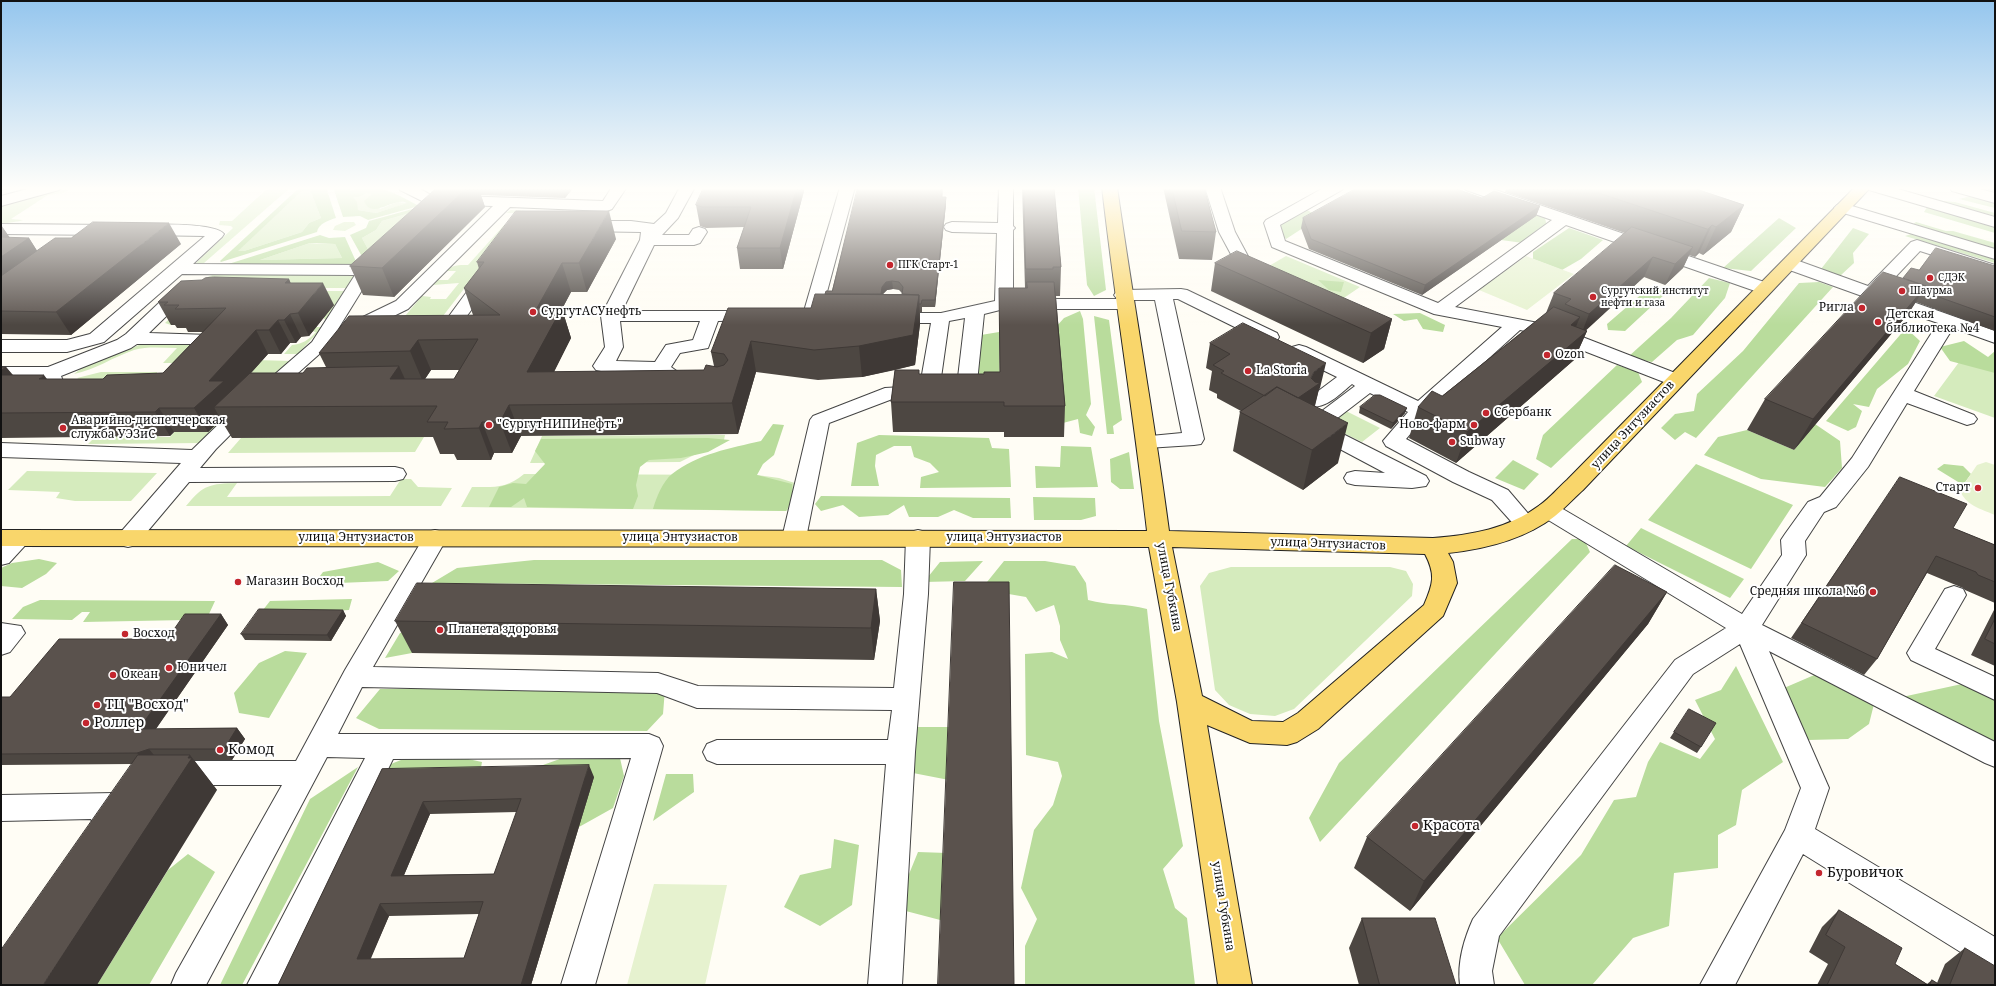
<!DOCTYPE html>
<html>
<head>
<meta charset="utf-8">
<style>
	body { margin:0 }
	#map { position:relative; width:1996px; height:986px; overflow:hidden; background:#fffdf5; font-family:"Noto Serif",serif }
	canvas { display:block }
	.frame { position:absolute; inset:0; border:2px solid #111; pointer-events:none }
</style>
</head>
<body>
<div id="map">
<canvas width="1996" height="986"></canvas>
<div class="frame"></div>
</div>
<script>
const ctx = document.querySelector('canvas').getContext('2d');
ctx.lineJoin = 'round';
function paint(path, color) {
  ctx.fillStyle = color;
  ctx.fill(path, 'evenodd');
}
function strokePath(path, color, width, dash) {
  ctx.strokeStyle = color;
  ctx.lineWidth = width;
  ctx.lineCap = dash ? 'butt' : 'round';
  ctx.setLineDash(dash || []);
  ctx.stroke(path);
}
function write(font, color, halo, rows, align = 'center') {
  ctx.font = font + ' "Noto Serif",serif';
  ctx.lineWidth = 4;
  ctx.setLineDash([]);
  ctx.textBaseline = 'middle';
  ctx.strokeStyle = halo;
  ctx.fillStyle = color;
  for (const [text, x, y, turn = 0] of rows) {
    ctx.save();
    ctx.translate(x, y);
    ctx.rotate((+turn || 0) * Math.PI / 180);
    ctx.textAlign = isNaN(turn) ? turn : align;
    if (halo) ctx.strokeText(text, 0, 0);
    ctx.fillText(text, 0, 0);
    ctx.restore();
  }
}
const green = new Path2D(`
	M72 187 64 193 48 195 11 219 23 220 20 221 1 224V204L61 188Z
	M269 187H291L204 263 195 264 233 228 231 226 219 225 220 221H232Z
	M306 190H310L321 218 309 223 302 232 244 251H237L302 191Z
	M367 193H373L380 209 397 202 408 203 376 213 358 210 352 197H359Z
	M511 210 526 211 514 224 443 316H405L422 296 431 297 430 299H446L459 283 433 285 437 280H448L456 271H445C452 265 459 265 468 265L504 225 510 223 519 213H506Z
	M417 211 370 253 362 238 376 230 382 221Z
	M344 222H354L356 225 345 231 333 230 335 226Z
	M310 243 317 244H335L342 258 260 260Z
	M1286 256 1360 287 1332 306 1257 273Z
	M215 274H357L349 288H194L205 278Z
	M205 291H347L328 321 298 354H284L292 345C302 344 309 340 316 332L311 331 315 327H321L326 320 322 317 197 300 171 325 165 323 197 293Z
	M144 343 193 344 173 363H163L177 348C163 348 148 346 134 350 113 357 95 370 74 374L83 367Z
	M1965 354 1995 366V418L1934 396Z
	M256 360 291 361 203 443 88 444 98 434 163 432 158 437H170L174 432H192L220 408 252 372Z
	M101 372H157V375L82 381 77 378Z
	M1346 411 1380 428 1362 442 1327 425Z
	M725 435 724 440 680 462 530 463 542 436Z
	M424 437 415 452 228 453 241 438Z
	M27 471 157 473 131 501H75L56 498 60 492 8 490Z
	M524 474 757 475 779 478 798 484 793 507 786 511 461 507 472 487C494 487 506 489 524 474Z
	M401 479H411L418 487 452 488 441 506H186C204 484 210 484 237 483L227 497 390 496Z
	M1231 567H1390L1406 571 1413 584 1412 596 1294 709 1275 716 1250 714 1229 705 1215 690 1200 586 1209 573Z`);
const forest = new Path2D(`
	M300 187H326L336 218C329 220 318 224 317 232L221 262 220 261ZM306 190H310L321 218 309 223 302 232 244 251H238L302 191Z
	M333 187H348L350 191C373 179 398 195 419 206L368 220 360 216 343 217ZM367 193 372 194 364 201C372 221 394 196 407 203L376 213 358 210 357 202 353 197H359Z
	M1078 187H1094L1106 290 1094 296 1087 285Z
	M1975 195 1995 200V208L1959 199Z
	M1933 200 1955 202 1995 213V216Z
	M427 205 365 262 350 235 366 228 369 221ZM417 211 370 253 362 238 376 230 382 221Z
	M1927 207 1995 226V233L1924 212Z
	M1307 210 1320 217 1286 239 1279 231 1282 223Z
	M1531 214 1545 218 1547 227 1523 243 1501 240Z
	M1779 218 1796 228 1751 271 1723 268Z
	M1916 222 1946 231H1953L1995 243V249L1912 225Z
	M1569 228 1603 240 1581 259 1562 270 1533 259V252Z
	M1853 228 1869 234 1853 253 1854 263 1840 276 1821 269Z
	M1911 234 1995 259V263L1905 236Z
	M320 235 329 238 345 237 358 266 219 267ZM310 243 335 244 342 258 260 260Z
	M1709 278 1730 283 1725 298 1693 335 1677 340 1652 362 1628 357 1671 318Z
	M1318 280 1344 282 1341 292 1329 290Z
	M1819 282 1833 287 1696 438 1685 432 1675 440 1661 428 1675 414 1694 411 1697 394 1743 351 1799 283Z
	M1651 286 1666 293 1625 331 1608 330 1607 324Z
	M1080 311 1083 319 1091 404 1086 415 1095 427 1092 436 1080 433 1078 419 1063 423 1055 328 1064 318Z
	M1420 313 1445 325 1443 332 1423 329 1417 319 1404 321 1393 314Z
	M1094 316 1109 320 1122 420 1113 426 1114 434H1107Z
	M1906 328 1920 341 1908 364 1877 389 1869 407 1853 404 1862 411 1856 427 1848 431 1826 421Z
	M999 332 1000 384 977 379 981 335Z
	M1964 341 1988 357 1995 351V373L1950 361 1940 347Z
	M1617 365 1638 372 1642 382 1551 468 1536 459 1543 435Z
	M773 424 784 425 774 455 763 464 757 475 792 484 793 498 786 511 653 509C656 498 663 481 672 474 697 454 731 448 761 441Z
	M1815 424 1840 441 1842 468 1825 487 1761 479 1704 455 1718 437 1747 430 1794 450Z
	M879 435 989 438 992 448 1009 449 1011 487 920 488 921 477 939 472 930 463 914 457 911 446H894L876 455 875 466 879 486H851L857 443Z
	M708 438 730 440 708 452 695 455 681 458 649 460 640 467 636 485 638 496 633 509 527 507 524 498 511 507H489L499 487 513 483 526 484 545 464 535 451 541 439Z
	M1061 446 1091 447 1098 487 1036 488 1035 466 1060 467Z
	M1129 452 1134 489H1120L1111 482 1110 459Z
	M1513 460 1539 474 1524 490 1495 478Z
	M1696 464 1793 505 1751 569 1648 520Z
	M1944 464 1963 466 1971 474 1963 485 1937 469Z
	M821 496 1010 498 1011 518H973L954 510 938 517H909L904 505 888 515 859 517 843 505 821 511 815 504Z
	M1033 497 1095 498 1096 516 1081 520H1034Z
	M1641 528 1744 579 1730 598 1626 546Z
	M1572 539H1584L1590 552 1320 842 1309 818 1339 763Z
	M39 559 57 563 46 574 22 588 1 586V568L12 563Z
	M534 560H882L901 570 902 587 432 583 457 568Z
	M983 561 965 581 924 582 940 562Z
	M1004 561H1045L1075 566 1086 583 1088 600C1109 606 1126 603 1147 609L1159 721 1183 846 1163 869 1175 908 1187 918 1195 985H1025V946L1037 919 1021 888 1034 830 1053 805 1062 776 1058 762 1026 755 1025 654 1052 652 1068 659 1060 640V626L1054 605 1036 612 1026 597 997 592 987 582Z
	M378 562 399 571 388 581 314 584 323 572Z
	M352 599 349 610 259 615 270 601Z
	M40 600 215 601 209 614 186 620 83 622 90 612H82L72 620 12 619 23 607Z
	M427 627 412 653 385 658 400 633Z
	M285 651 307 653 269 718 239 713 234 693 259 663Z
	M1736 666 1783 762 1742 790 1736 825 1718 835V868L1674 873 1669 926 1633 938 1592 985H1525L1497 938 1581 855 1614 800 1636 797 1648 762 1660 742 1700 759 1715 739 1695 700 1721 690Z
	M1819 673 1874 704 1869 724 1848 739 1808 740 1784 688Z
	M1962 684 1995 700V744L1902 697Z
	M380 689H665L663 714 647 731 379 729 356 718Z
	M918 727H952L949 780 913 773 909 746Z
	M571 755 620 758 624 776 613 808 579 827 524 778 543 765Z
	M454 756 482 762 479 779 363 795 386 766 406 758Z
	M358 767 242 985H220L310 799Z
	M666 774H693L694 792 653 821Z
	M834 839 859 845 852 905 820 926 784 907 800 875 831 868Z
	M918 852 947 853 944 921 902 910 907 879Z
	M188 854 215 872 149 985H97L168 870Z`);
const pitch = new Path2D(`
	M1526 256 1574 274 1527 310 1479 290Z
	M1986 462 1995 465V515C1981 509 1965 505 1960 490L1977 465Z
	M654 884 727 885 705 985H627Z`);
const minor = new Path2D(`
	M35 187H61L59 190 1 206V196Z
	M398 187H417L431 195 603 201 612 187H627L612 209 607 211 510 207 408 309 359 333 364 334 366 338 364 342 325 349 243 422 216 449 200 468 395 467 403 469 406 474 403 479 395 481 189 482 136 545 128 547 120 545 116 539 120 533 181 463 1 457V443L192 450 229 414 312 342 355 275 182 274 104 342 67 352H1V340H67L90 334 205 236 144 235 138 233 136 230 138 227C152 223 216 223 224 234L222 237 193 264 365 265 371 266 373 270 372 274 338 329 396 301 493 206 428 204 400 190Z
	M680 187H695L678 218 662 235H689L693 229 699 227 705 229 707 232 700 243 694 245H654L622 311H754L760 312 763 316 760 320 718 321 708 348 680 353 671 367 689 380 696 382 699 386 696 390C669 397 672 378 655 374 638 369 615 375 596 370L593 366 605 347 601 316 640 240 641 232 582 231 576 229 574 226 576 223 582 221H631L654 224 666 213ZM620 321H700L693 340 666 345 655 362 616 361 623 347Z
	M840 187H855L820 318 817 322 811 323 805 322 802 318Z
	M999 187H1013V226L1015 228 1013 230V299H1117L1114 295 1117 291 1123 290 1181 289 1187 290 1277 333 1279 337 1277 341 1270 343 1263 341 1178 299H1173L1204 439 1201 444 1194 445 1147 448 1140 447 1137 442 1140 437 1182 433 1155 300H1130L1133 304 1130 308 1124 309H1004L984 314 976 392 973 396 966 398 947 396 944 392 947 388 957 386 965 318 949 321 939 392 936 396 929 398H895L829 423 806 538 802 544 794 546 786 544 782 538 810 420 813 416 885 388 920 386 931 323H891L885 322 882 318 885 314 891 313H941L995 301 997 233 952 232 946 230 944 227 946 224 952 222 998 223Z
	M1205 187H1220L1235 232 1250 260C1244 269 1229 276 1219 274L1217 270 1219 266 1233 258 1219 232Z
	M1325 187H1344L1342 190 1280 225 1285 241 1438 303 1552 220 1466 190 1464 187H1487L1770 284 1773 288 1770 292 1764 293 1758 292 1566 225 1455 307 1554 326 1683 376 1686 380 1683 384 1676 386 1669 384 1543 335 1520 330 1427 414 1406 439 1469 472 1508 490 1537 524 1534 529 1526 532 1518 529 1492 500 1453 482 1386 446 1383 441 1408 412 1370 393 1327 426 1426 476 1429 481 1426 486 1412 488 1355 485 1347 483 1344 478 1347 473 1355 471 1385 473 1306 431 1303 427 1306 423 1355 386 1352 384C1340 394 1325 410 1309 406L1306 402 1309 398 1337 377 1292 355 1290 351 1292 347 1299 345 1306 347 1418 401 1502 327 1434 314 1272 247 1264 223 1266 220Z
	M1867 187H1891L1995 217V227L1869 190Z
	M1972 187 1995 193V203L1952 191 1950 188Z
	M1842 203 1995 249V259L1837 211 1834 208 1837 205Z
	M1 224 112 225 118 227 120 230 118 233 112 235 1 234Z
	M1917 240 1995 265V275L1920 251 1882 291 1995 331V343L1953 328 1914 391 1974 415 1977 419 1974 423 1967 425 1907 403 1868 467 1836 507 1824 512 1805 541 1806 555 1762 625 1995 742V767L1985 763 1769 651 1829 788 1815 829 1995 937V971L1983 966 1803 854 1735 985H1700L1785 830 1801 788 1740 644 1693 674 1499 936 1492 971 1494 985H1460C1457 963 1464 939 1473 919L1675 660 1726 628 1540 515 1537 510 1540 505 1548 503 1556 505 1742 614 1782 555 1781 540 1785 534 1808 502 1820 497 1852 458 1938 323 1864 298 1862 296 1784 268 1782 264 1784 260 1790 259 1796 260 1868 286 1911 242Z
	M486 273 492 274 495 278 452 336 446 337 431 336 428 332 431 328 441 327 480 274Z
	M185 283 191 284 194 288 191 292 149 333 210 335 216 346C209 356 204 365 190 362L188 358 197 344H137L131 348 61 376 63 381 83 383 86 387 83 391 76 393 48 391 42 379H1V367H48L117 340 126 334 179 284Z
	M435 530 443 532 447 538 373 667 658 673 698 686 894 688 904 594 906 538 910 532 918 530 926 532 930 538 928 594 915 752 902 985H868L886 764H717L707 760 703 752 707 744 717 740H888L892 710 697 708 657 693 362 687 338 734H649L659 738 663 746 595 985H561L631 758 393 759 282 985H247L365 758 327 757 206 985H171L176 973 282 785H176L166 782 162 773 166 764 176 761H296L345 670 427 532Z
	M19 531 27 533 31 539 9 563 1 565V543L11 533Z
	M1954 586 1963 589 1966 595 1935 649 1995 677V700L1911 660 1907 653 1945 589Z
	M1 623 21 626 25 633 10 652 1 655Z
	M115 793 125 797 130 806 115 830 105 834 95 830 91 819 1 821V795Z`);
const major = new Path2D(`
	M1102 187H1117C1133 302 1154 416 1169 531L1433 538C1471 535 1508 529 1540 505 1550 498 1558 488 1567 480L1855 187H1871L1583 490C1574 498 1565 508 1555 516 1525 539 1486 549 1448 553L1453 562 1457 583 1443 616 1318 729 1297 742 1287 745 1250 743 1207 725 1252 985H1218L1177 702 1149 547 1 546V530L1147 531C1134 416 1115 302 1102 187ZM1172 547 1425 554C1436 575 1433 584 1424 605L1298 713 1283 722 1252 721 1202 696Z`);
const wall = new Path2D(`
	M438 187H574L565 198 481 195 485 207 394 297 363 295 350 266Z
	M943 187 942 197 946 204 935 307H922V312H920V324L915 365 895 370 919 374H984L1000 372 999 288H1025L1022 187H1054L1061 267 1060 296H1056L1065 406 1064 437H1004V432H893L891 402 895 370 862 377 818 380 756 372 738 434 521 436 512 453H494L491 460H457L454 454H440L433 437 232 438 221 420 208 432H174L170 436 1 438V365L2 367H6L13 375 47 379H103L163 373 203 332H188L186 328H177L175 325H171L158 302 289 279 290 283 334 305 309 336 301 337 296 343H290L281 354H268L251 373H303L326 367 319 353 473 315 464 288 479 269 477 262 616 239 587 292H571L562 309 571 338 554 372 704 370 714 366 711 352 811 308 825 294 832 291ZM893 289 899 290 902 293V294H883L887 290ZM431 370H459L454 379H425Z
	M1163 187H1204L1216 232 1212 260 1179 259Z
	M1507 187H1690L1744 205 1731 232 1703 255 1699 253 1695 257 1689 255 1683 268 1665 285 1644 277 1585 330 1587 331 1574 360 1456 463 1409 438 1418 407 1442 396 1546 313 1554 293 1625 233 1505 192Z
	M1979 187H1995V191Z
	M804 191 783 269H740L737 248 744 227 706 228 700 226 696 205Z
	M1482 198 1540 206 1536 216 1422 295 1309 249 1301 228 1303 218Z
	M1 225 10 238H29L37 251 181 244 71 335 1 334Z
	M1215 263 1392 319 1384 349 1363 363 1211 291Z
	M1995 266V331L1916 302 1908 314 1794 450 1747 430 1765 399 1919 270Z
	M1210 343 1320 388 1319 389 1315 406 1338 463 1303 490 1233 451 1240 412 1241 411 1217 398V394L1209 390 1212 371 1206 368Z
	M1360 407 1405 413 1391 429 1359 413Z
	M1900 477 1953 528 1995 545V603L1965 590 1963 588 1927 573 1877 659 1864 675 1791 638Z
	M876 589 880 621 874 660 412 653 395 621Z
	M1667 592 1648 624 1410 911 1354 868 1367 837Z
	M1995 608V666L1971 655Z
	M343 610 346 616 331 641 245 640 241 634Z
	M221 614 228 625 156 729 237 728 245 739 232 760H194L217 790 132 764 1 765V697H10L167 639Z
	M1689 709 1701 747 1697 753 1670 738Z
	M382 769 594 777 531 985H278ZM517 812 494 874 404 875 430 814ZM479 914 464 958 370 959 389 916Z
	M1839 910 1895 964 1927 984 1932 980 1937 983 1945 964 1965 948 1995 985H1817L1828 964 1809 952 1822 927Z
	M1362 918 1456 985H1359L1349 948Z`);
const shadedWall = new Path2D(`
	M1 187H14L1 191Z
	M468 187H478L485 207 394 297 382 268Z
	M562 187H574L565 198Z
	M797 187H803L804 191 783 269 780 248Z
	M946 197V204L935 307V300Z
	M1744 205 1731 232 1703 255 1716 227Z
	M1540 206 1536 216 1422 295 1425 285Z
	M609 211 616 239 587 292 579 263Z
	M169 223 181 244 71 335 56 312Z
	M1 225 10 238 1 244Z
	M1712 225 1699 253 1695 257 1708 229Z
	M29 238 43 260 1 290V257Z
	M1693 247 1683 268 1665 285 1675 264Z
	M1653 257 1644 277 1581 335 1589 314Z
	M562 263 571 292 562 309 571 338 538 403 527 372 537 308Z
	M289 279 299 302 285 283Z
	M892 281 893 289 887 290 883 294 879 304 882 287 886 282Z
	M323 283 334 305 309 336 298 313Z
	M1926 286 1908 314 1794 450 1813 419Z
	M919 295 920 324 915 365 862 377 859 346Z
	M290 314 301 337 296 343 284 320Z
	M1580 317 1568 346 1587 331 1574 360 1456 463 1467 432 1571 325Z
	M1392 319 1384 349 1363 363 1371 333Z
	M278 320 290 343 281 354 269 330Z
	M256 330 268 354 232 394 214 407 221 420 208 432 194 408 209 381Z
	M418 340 431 370 423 382 410 351Z
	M751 341 756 372 738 434 732 403Z
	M1326 363 1320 388 1319 389 1314 408 1286 407 1311 378 1314 372Z
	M1 365 4 369 6 367 24 390 1 382Z
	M399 366 413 397 390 379Z
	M44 375 61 398 39 379Z
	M509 405 521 436 512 453 500 422Z
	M159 408 174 432 170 436 155 412Z
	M1407 408 1405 413 1391 429 1393 423Z
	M482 422 494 453 491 460 479 428Z
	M1348 423 1338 463 1303 490 1312 450Z
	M876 589 880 621 874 660 871 628Z
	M1667 592 1648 624 1410 911 1424 881Z
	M343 610 346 616 331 641 327 635Z
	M221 614 228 625 148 740 139 729Z
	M237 728 245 739 232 760 224 749Z
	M149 749 158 760 146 764 137 753Z
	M190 755 217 790 97 985H43Z
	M589 765 594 777 531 985H521Z
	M423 802 430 814 399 887 391 876Z
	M380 904 389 916 366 970 357 959Z`);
const building = new Path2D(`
	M438 187H468L382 268 350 266Z
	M704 187H797L780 248H737L751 207H702L696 205Z
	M858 187H942V197H946L935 300H922L921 304H919V295L902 294 903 287 899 282 892 281 886 282 882 287 881 294H825L826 291H832Z
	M1024 187H1054L1061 267H1053V269H1026Z
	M1172 187H1204L1216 232 1182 231Z
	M1359 187H1451L1482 198 1494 191 1540 206 1425 285 1311 239 1303 218Z
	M1581 187H1690L1744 205 1716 227 1712 225 1708 229Z
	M516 211H609L579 263H562L537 308H562L527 372 704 370 706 365 717 367 724 365 728 360 724 354 711 352 728 308H811L815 294 919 295 913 335 859 346 814 350 751 341 732 403 509 405 500 422H482L479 428 444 429 448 422H427L437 406 214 407 250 373H303L307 368 399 366 390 379H454L478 339 418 340 410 351 319 353 349 316 500 315 464 288 484 262H477Z
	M93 222 169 223 56 312 1 311V276L55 238H71Z
	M1632 227 1693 247 1675 264 1653 257 1589 314 1565 304 1571 299 1554 293Z
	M1 237 29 238 1 257Z
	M1936 248 1995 266V317L1922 291 1926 286 1903 278 1911 268 1919 270Z
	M1237 251 1392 319 1371 333 1215 263Z
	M1883 272 1926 286 1813 419 1765 399Z
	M214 277 289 279 285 283H323L298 313 290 314 284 320H278L269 330H256L209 381H224L194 408H159L155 412 1 413V375H44L39 379H103L107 375 163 373 226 308 175 309 179 305H164L168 302H158L181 281 202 280 205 278Z
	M1027 282H1054L1065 406H1004V402H891L895 370H919V374H984V372H1000L999 288H1027Z
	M1554 307 1580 317 1571 325 1587 331 1467 432 1418 407 1432 391 1442 396Z
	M1243 323 1326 363 1314 372 1311 378 1315 382 1320 383 1298 398 1277 387 1265 396 1221 373 1224 371 1213 365 1230 354 1210 343Z
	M1 367H6L1 371Z
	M1277 387 1348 423 1312 450 1240 412Z
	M1375 395H1380L1407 408 1393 423 1360 407Z
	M1900 477 1967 504 1953 528 1995 545V582L1978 575 1976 572 1936 556 1877 659 1802 623Z
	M1615 565 1667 592 1424 881 1367 837Z
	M954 582H1009L1014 985H938Z
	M417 583 876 589 871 628 395 621Z
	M259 609 343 610 327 635 241 634Z
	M185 614H221L139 729 237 728 224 749H149L137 753 1 754V697H10L59 639H167Z
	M1995 619V644L1985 639Z
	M1689 709 1716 723 1701 747 1674 732Z
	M138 755H190L188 758H192L43 985H1V950Z
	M589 765 521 985H278L382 769ZM521 799 494 874 391 876 423 802ZM483 902 464 958 357 959 380 904Z
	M1839 910 1902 948 1895 964 1928 985H1827L1845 947 1826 935Z
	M1362 918H1435L1456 985H1380Z
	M1965 948 1995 966V985H1950Z
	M1932 980 1940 985H1930Z`);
const markers = [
	[890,265,4,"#c4262e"],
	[1930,278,4,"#c4262e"],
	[1902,291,4,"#c4262e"],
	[1593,297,4,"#c4262e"],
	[1862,308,4,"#c4262e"],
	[533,312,4,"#c4262e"],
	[1878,322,4,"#c4262e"],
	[1547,355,4,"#c4262e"],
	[1248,371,4,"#c4262e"],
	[1486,413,4,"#c4262e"],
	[489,425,4,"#c4262e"],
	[1474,425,4,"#c4262e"],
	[63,428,4,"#c4262e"],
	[1452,442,4,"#c4262e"],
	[1978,488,4,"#c4262e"],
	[238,582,4,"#c4262e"],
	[1873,592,4,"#c4262e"],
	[440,630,4,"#c4262e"],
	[125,634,4,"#c4262e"],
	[169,668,4,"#c4262e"],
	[113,675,4,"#c4262e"],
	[97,705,4,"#c4262e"],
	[86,723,4,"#c4262e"],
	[220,750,4,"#c4262e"],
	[1415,826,4,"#c4262e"],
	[1819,873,4,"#c4262e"]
];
const farPoinames = [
	["ПГК Старт-1",898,265],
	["СДЭК",1938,278],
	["Сургутский институт",1601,291],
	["нефти и газа",1601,303],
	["Шаурма",1910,291]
];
const poiNames = [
	["Ригла",1854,308,"right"],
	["СургутАСУнефть",541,312],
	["Детская",1886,315],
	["библиотека №4",1886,329],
	["Ozon",1555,355],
	["La Storia",1256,371],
	["Сбербанк",1494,413],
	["Аварийно-диспетчерская",71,421],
	["служба УЭЗиС",71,435],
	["\"СургутНИПИнефть\"",497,425],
	["Ново-фарм",1466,425,"right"],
	["Subway",1460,442],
	["Старт",1970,488,"right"],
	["Магазин Восход",246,582],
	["Средняя школа №6",1865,592,"right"],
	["Планета здоровья",448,630],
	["Восход",133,634],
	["Юничел",177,668],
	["Океан",121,675]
];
const streetNames = [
	["улица Энтузиастов",1633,425,-47],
	["улица Энтузиастов",356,538],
	["улица Энтузиастов",680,538],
	["улица Энтузиастов",1004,538],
	["улица Энтузиастов",1328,544,2],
	["улица Губкина",1169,587,79],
	["улица Губкина",1223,906,81]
];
const nearPoinames = [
	["ТЦ \"Восход\"",105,705],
	["Роллер",94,723],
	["Комод",228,750],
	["Красота",1423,826],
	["Буровичок",1827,873]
];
paint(green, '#d5ebbd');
paint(forest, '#b9dc9c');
paint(pitch, '#e6f2cf');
strokePath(minor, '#444', 2);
strokePath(major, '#222', 2);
paint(minor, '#fff');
paint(major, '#f9d66b');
paint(wall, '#4d4742');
paint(shadedWall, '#3f3936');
paint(building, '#5a524d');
strokePath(building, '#3f3936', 1);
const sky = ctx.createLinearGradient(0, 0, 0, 325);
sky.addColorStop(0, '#95c6ee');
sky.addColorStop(0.58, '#fffefa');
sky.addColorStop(1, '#fffefa00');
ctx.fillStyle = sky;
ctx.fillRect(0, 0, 1996, 325);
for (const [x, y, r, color] of markers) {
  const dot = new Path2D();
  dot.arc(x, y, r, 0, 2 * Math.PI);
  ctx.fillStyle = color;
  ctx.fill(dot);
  strokePath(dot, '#fff', 1.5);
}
write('10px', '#111', '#fff', farPoinames, 'left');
write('12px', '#111', '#fff', poiNames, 'left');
write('12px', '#111', '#fff', streetNames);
write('14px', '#111', '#fff', nearPoinames, 'left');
</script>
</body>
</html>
